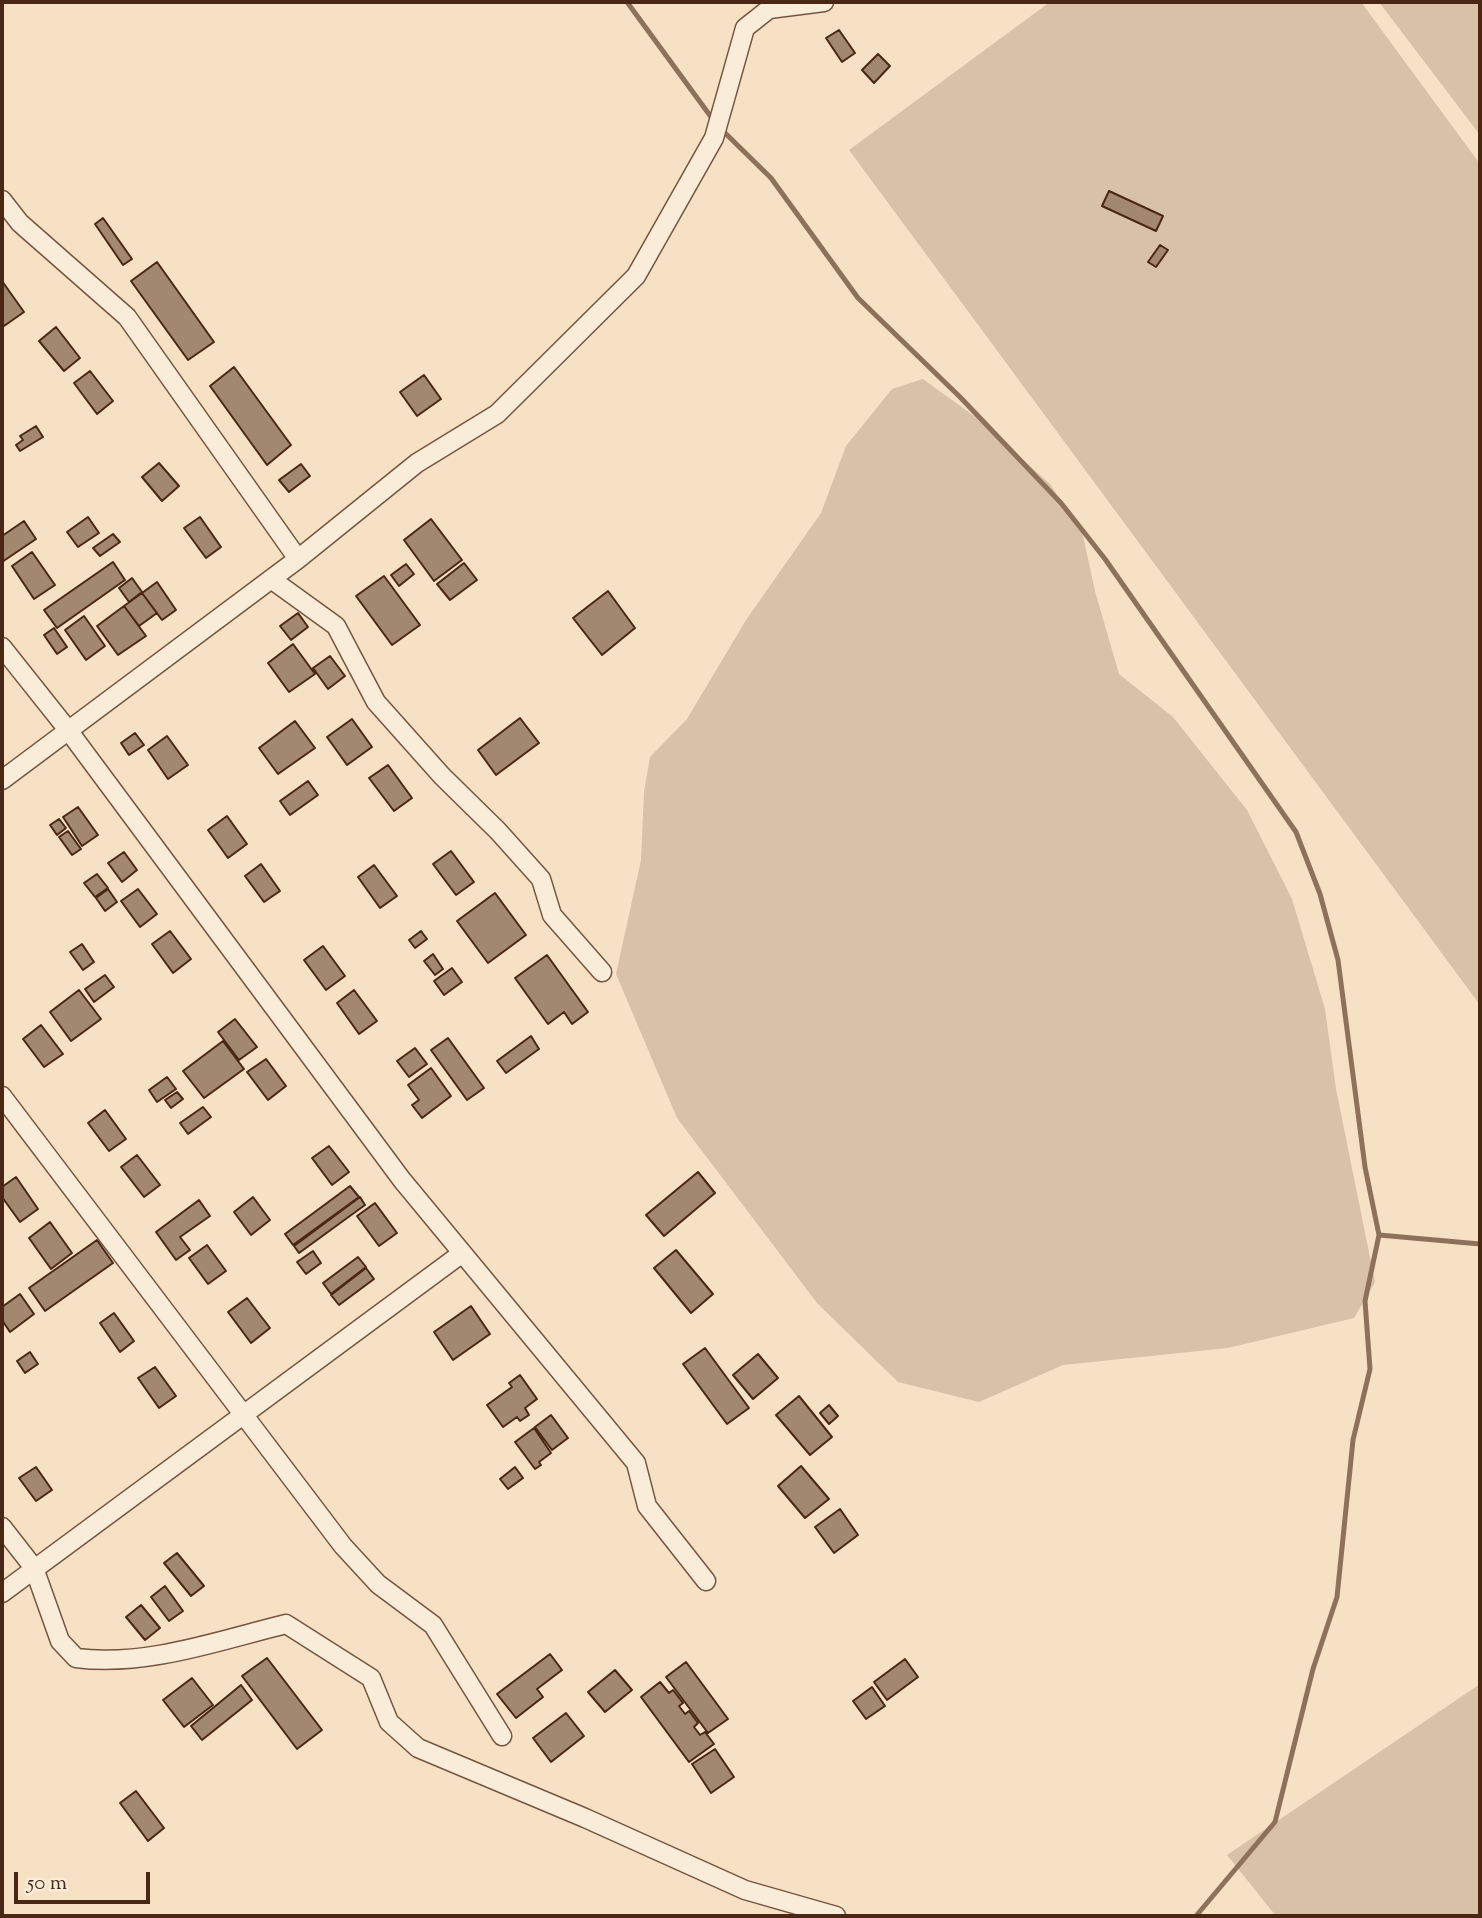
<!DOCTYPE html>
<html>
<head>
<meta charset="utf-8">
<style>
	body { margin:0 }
	#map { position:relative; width:1482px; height:1918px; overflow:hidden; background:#f6e1c5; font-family:"Sorts Mill Goudy",serif }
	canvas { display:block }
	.frame { position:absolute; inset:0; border:4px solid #492714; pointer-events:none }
	.scale { position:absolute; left:14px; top:1872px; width:136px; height:32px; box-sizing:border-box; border:4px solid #492714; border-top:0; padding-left:9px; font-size:21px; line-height:24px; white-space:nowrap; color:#492714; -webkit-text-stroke:5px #f9ecd9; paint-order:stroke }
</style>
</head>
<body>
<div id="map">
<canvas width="1482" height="1918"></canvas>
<div class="frame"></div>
<div class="scale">50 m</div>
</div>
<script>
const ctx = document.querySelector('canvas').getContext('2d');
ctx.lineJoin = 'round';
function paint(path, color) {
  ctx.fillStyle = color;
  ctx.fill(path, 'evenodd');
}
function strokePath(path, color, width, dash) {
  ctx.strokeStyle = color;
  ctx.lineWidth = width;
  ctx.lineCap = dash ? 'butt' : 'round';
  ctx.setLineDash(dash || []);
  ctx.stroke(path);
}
const green = new Path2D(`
	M1050 2H1361L1480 164V1005L849 150Z
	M1379 2H1480V135Z
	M923 379 974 416 1050 484 1083 536 1095 591 1119 674 1173 717 1247 810 1292 899 1325 1009 1336 1089 1375 1282 1354 1318 1228 1348 1063 1365 979 1402 898 1382 817 1303 677 1118 616 974 641 860 644 792 650 757 687 719 746 620 821 513 846 446 892 389Z
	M1480 1684V1916H1276L1227 1855Z`);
const stream = new Path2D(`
	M627 2 714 121
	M720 128 771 178 858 298 960 397 1061 503 1105 559 1296 832 1320 894 1338 960 1365 1167 1379 1235 1365 1301 1370 1369 1353 1440 1337 1597 1313 1669 1275 1822 1196 1916
	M1379 1235 1480 1244`);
const building = new Path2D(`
	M839 30 855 53 842 62 826 38Z
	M878 54 890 66 874 83 862 70Z
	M1109 191 1163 216 1156 231 1102 206Z
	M103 218 132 259 123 265 95 224Z
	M1160 245 1168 250 1156 267 1148 262Z
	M157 262 214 342 188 360 131 281Z
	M2 281 24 312 4 326 2 323Z
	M56 327 80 358 64 371 39 341Z
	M234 367 291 445 267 465 210 386Z
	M90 371 113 401 97 414 74 383Z
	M424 375 441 399 417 416 400 392Z
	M36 426 43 437 20 451 16 445 23 440 20 436Z
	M159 463 179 486 162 501 142 477Z
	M301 464 310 476 289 492 279 480Z
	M88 517 99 533 78 547 67 532Z
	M200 517 221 547 206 558 184 528Z
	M431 519 462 560 434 581 404 540Z
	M24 521 36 539 2 562V536Z
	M113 534 120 542 100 556 93 548Z
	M32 552 55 585 34 599 12 566Z
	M113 562 125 580 57 628 44 610Z
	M464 563 477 580 450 600 437 584Z
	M406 564 414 574 399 586 391 575Z
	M384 576 420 625 392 645 356 596Z
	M132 578 142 592 129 602 119 588Z
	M157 582 176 610 162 620 142 593Z
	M608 591 635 628 602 655 573 618Z
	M142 593 157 613 139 626 124 606Z
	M124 606 146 636 118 655 97 626Z
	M298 613 308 627 291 640 280 626Z
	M84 616 105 646 86 660 65 630Z
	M54 628 67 647 57 654 44 635Z
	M293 644 315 674 289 692 268 663Z
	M330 656 345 676 328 689 313 668Z
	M520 718 539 743 496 775 478 750Z
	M352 719 372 747 347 765 327 737Z
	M295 721 315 748 278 774 259 748Z
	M135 733 144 745 129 755 121 743Z
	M167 736 188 765 168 779 148 750Z
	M388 765 412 798 394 811 369 778Z
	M308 781 318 795 290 815 280 801Z
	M78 807 98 835 82 846 63 817Z
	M227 816 247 844 228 858 208 830Z
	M59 819 66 828 57 835 50 825Z
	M68 831 81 849 72 855 59 837Z
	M451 851 474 882 456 895 433 864Z
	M124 852 137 870 122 882 108 863Z
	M261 864 280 891 264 902 245 876Z
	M374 865 397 896 380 908 358 877Z
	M97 874 108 888 95 897 84 883Z
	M108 889 117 902 105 911 96 898Z
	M138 889 157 914 140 927 121 901Z
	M495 893 526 935 488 963 457 921Z
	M170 931 191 959 173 973 152 944Z
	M421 931 427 939 415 948 409 940Z
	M82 944 94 962 83 970 70 952Z
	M323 946 345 976 326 990 304 960Z
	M433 954 443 969 435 975 424 961Z
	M547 955 588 1012 572 1024 564 1012 548 1024 515 978Z
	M452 968 462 982 444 995 434 981Z
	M105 975 114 987 94 1002 85 989Z
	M79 990 101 1019 71 1041 50 1012Z
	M354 990 377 1021 359 1034 337 1003Z
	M235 1019 257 1047 239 1060 218 1032Z
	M41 1025 63 1054 44 1067 23 1039Z
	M531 1036 539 1049 506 1073 497 1061Z
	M448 1038 484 1088 467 1100 431 1050Z
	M223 1041 244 1069 204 1098 183 1071Z
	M415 1048 427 1064 409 1077 397 1061Z
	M266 1059 286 1086 268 1100 247 1072Z
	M431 1068 451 1096 422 1118 412 1105 419 1100 408 1085Z
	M167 1077 176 1089 157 1102 149 1090Z
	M177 1092 183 1099 171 1108 165 1100Z
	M203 1107 211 1117 188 1134 180 1123Z
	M105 1110 126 1139 109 1151 88 1123Z
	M329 1146 349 1172 332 1185 312 1158Z
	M137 1155 160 1185 144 1197 121 1167Z
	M698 1172 715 1193 664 1236 646 1215Z
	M16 1177 38 1209 20 1222 2 1197V1187Z
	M350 1186 359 1197 293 1245 285 1234Z
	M253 1197 270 1220 251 1235 234 1212Z
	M360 1197 365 1205 299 1253 294 1246Z
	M199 1200 210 1216 180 1237 190 1250 176 1260 156 1232Z
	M375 1203 397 1233 379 1246 357 1216Z
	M50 1222 72 1253 51 1269 29 1238Z
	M97 1240 113 1263 45 1311 29 1288Z
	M207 1245 226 1271 208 1284 189 1258Z
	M676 1250 713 1294 691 1313 654 1268Z
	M313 1251 321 1263 306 1274 297 1262Z
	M358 1257 366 1267 331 1294 323 1283Z
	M366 1268 374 1279 339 1305 331 1295Z
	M20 1294 34 1314 10 1332 2 1320V1307Z
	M247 1298 270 1328 251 1343 228 1312Z
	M471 1306 490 1334 453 1360 434 1332Z
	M114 1313 134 1341 120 1352 100 1323Z
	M705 1348 749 1408 727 1424 683 1364Z
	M30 1352 38 1364 25 1373 17 1361Z
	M758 1354 778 1378 753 1399 733 1375Z
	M155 1367 176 1396 159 1408 138 1378Z
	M520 1375 537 1399 525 1408 529 1415 520 1421 517 1417 503 1427 487 1405 512 1387 509 1383Z
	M799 1396 832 1437 810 1455 776 1415Z
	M829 1405 838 1416 829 1424 820 1413Z
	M551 1415 568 1438 552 1450 535 1427Z
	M534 1428 551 1453 539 1462 541 1465 535 1469 515 1442Z
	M801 1466 829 1499 805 1518 778 1486Z
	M36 1467 52 1490 36 1501 19 1478Z
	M515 1467 523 1478 508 1489 500 1479Z
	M840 1509 858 1535 834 1553 815 1527Z
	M177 1553 204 1586 191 1596 164 1563Z
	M165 1586 183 1611 169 1621 151 1597Z
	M141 1605 160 1628 145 1640 126 1617Z
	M550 1654 562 1670 537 1689 543 1697 516 1718 497 1694Z
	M267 1658 322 1730 297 1749 242 1676Z
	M905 1659 918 1677 887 1700 874 1682Z
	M686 1662 728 1719 708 1733 666 1677Z
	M615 1670 632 1690 605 1712 588 1692Z
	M192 1678 213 1705 184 1727 163 1700Z
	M660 1682 669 1693 673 1690 683 1703 679 1706 685 1714 689 1711 698 1723 694 1727 700 1735 705 1732 714 1744 689 1762 641 1697Z
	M241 1685 252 1700 202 1740 191 1726Z
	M872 1687 885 1706 866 1719 853 1701Z
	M566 1713 584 1736 551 1762 533 1738Z
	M715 1749 734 1777 711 1793 692 1764Z
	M136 1791 164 1828 148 1841 120 1803Z`);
const street = new Path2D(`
	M2 200 20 223 127 317 298 559
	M271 579 336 626 376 702 442 776 498 831 541 879 552 915 602 972
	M2 647 68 730 402 1180 636 1463 647 1506 706 1581
	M2 780 298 559 417 463 497 414 636 276 714 138 745 28 769 9 824 2
	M2 1096 343 1546 378 1584 433 1625 502 1736
	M2 1527 34 1568 60 1641 76 1658C146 1667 217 1641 286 1624L371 1678 389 1722 418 1748 585 1818 745 1890 836 1916
	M2 1593 461 1254`);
paint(green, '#d9c1a7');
strokePath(stream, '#8d715a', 5);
paint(building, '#a38870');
strokePath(building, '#492714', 2);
strokePath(street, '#745640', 21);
strokePath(street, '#f9ecd9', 18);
</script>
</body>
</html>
